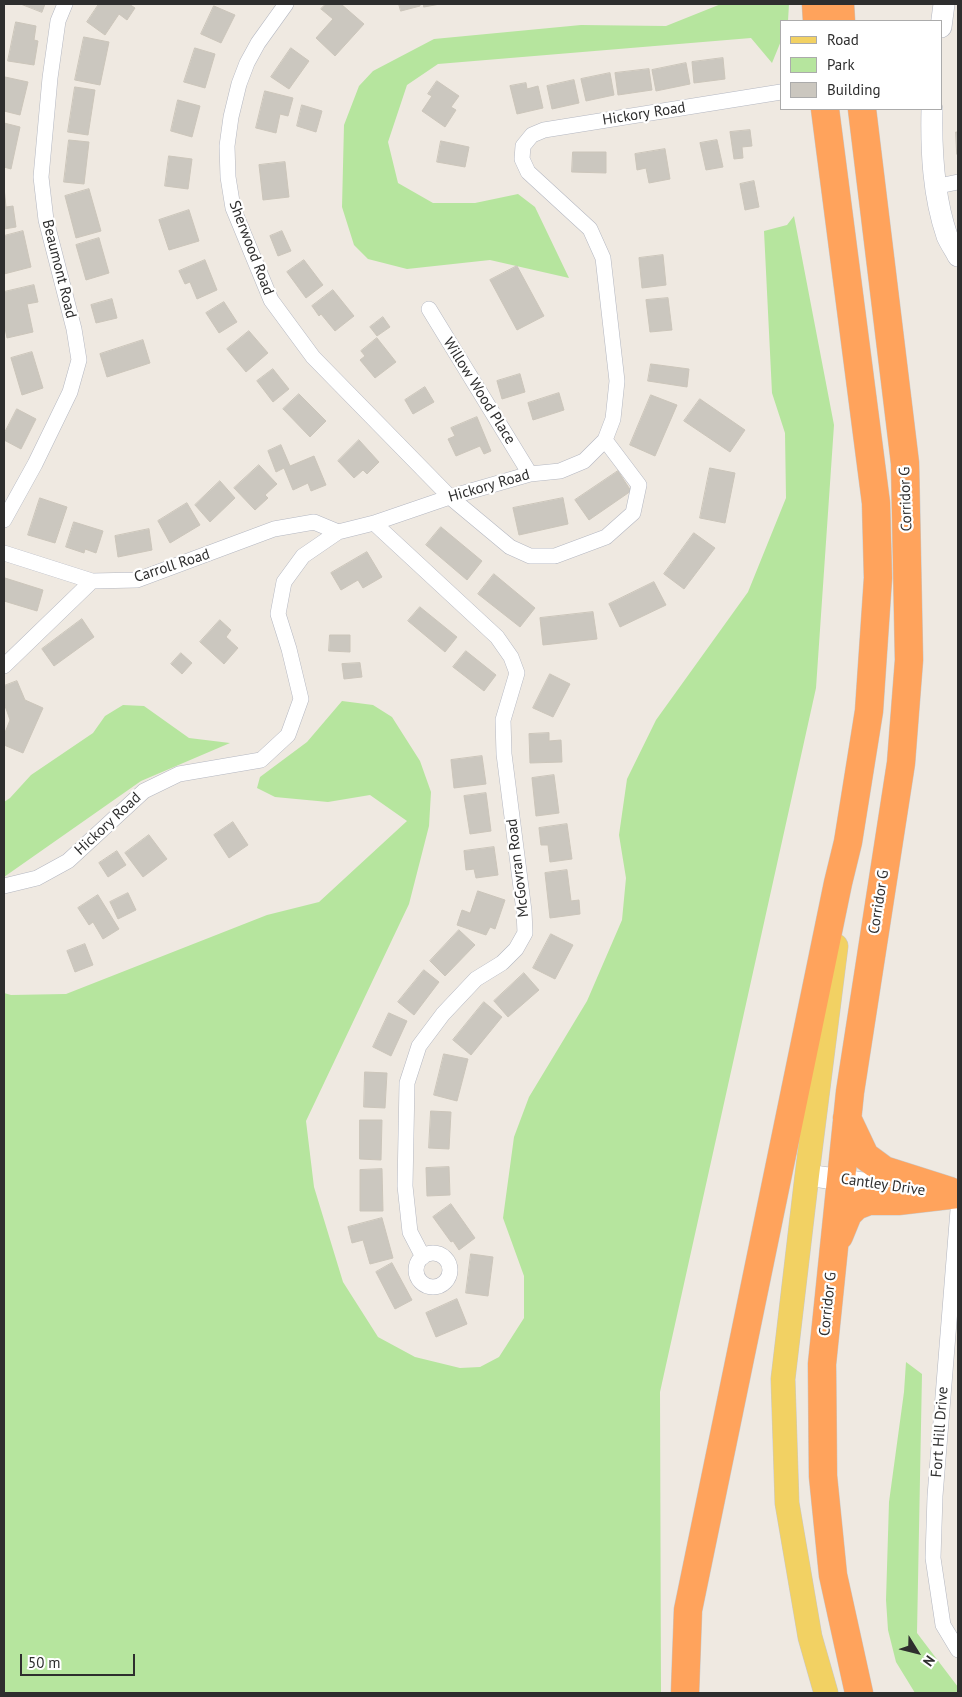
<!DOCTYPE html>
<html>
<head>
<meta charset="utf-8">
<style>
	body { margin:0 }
	#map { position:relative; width:962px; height:1697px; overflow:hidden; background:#efe9e1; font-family:"PT Sans",sans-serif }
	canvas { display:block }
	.frame { position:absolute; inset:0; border:5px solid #2e2e2e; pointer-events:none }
	.legend { position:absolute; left:780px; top:20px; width:162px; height:90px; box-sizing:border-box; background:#fff; border:1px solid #ababab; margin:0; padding:6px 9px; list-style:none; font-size:15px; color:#2e2e2e }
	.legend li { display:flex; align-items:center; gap:10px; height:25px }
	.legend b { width:25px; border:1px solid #ababab }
	.north { position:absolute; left:892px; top:1627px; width:50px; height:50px; -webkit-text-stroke:4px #fff; paint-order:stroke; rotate:126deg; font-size:14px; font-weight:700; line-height:20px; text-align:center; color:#2e2e2e }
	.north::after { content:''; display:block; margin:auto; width:18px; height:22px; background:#2e2e2e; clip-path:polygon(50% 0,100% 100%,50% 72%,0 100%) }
	.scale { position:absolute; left:20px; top:1654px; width:115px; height:22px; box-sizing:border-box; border:2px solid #2e2e2e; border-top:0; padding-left:6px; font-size:15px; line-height:18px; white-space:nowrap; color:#2e2e2e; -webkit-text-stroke:4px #fff; paint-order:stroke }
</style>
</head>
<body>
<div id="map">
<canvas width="962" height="1697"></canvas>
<div class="frame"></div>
<ul class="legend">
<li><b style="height:6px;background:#f2d163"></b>Road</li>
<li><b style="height:14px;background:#b6e59e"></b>Park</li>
<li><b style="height:14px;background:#cbc7bf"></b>Building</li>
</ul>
<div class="north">N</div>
<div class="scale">50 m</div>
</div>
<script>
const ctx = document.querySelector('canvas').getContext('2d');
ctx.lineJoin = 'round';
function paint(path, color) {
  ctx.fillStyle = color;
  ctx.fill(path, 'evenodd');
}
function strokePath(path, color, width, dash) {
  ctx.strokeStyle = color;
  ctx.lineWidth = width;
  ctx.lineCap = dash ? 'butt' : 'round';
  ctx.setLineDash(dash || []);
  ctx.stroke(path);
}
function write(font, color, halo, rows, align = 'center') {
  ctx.font = font + ' "PT Sans",sans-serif';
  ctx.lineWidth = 4.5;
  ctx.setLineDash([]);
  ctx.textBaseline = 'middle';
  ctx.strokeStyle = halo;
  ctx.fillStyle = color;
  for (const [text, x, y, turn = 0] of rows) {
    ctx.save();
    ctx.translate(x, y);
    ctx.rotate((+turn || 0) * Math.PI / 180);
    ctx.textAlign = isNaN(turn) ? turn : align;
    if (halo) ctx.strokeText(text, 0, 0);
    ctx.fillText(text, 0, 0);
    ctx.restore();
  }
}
const green = new Path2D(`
	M721 4H789L788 21H781V41L772 63 751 38 438 64 407 85 388 142 398 183 433 203H475L518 194 535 207 569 278 490 260 407 269 368 259 354 245 342 207 344 125 359 86 373 71 434 39 581 25 666 26Z
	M794 216 834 425 816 688 660 1392 661 1693H4V993L11 995 66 994 267 915 319 902 407 821 370 795 328 802 275 797 257 788 260 777 307 742 342 701 373 705 392 717 420 761 431 792 429 826 409 904 306 1121 314 1187 343 1282 378 1337 415 1357 460 1368 480 1367 499 1357 524 1318V1276L503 1218 514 1137 529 1097 587 1001 622 920 626 878 619 835 627 779 656 720 748 592 786 498 785 433 772 393 764 231 787 225Z
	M123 705 144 706 189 738 230 743 141 781 4 877V802L10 798 31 775 93 733 105 716Z
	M906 1362 922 1374 917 1633 958 1687V1693H915L896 1662 888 1630 886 1600 889 1502 904 1392Z`);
const building = new Path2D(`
	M21 4H45L42 12Z
	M99 4H129L135 8 127 20 119 14 105 35 87 22Z
	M326 4H341L364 24 335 56 316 38 333 19 321 9Z
	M399 4H420V6L401 11Z
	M424 4H440L424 7Z
	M214 6 235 15 221 43 201 34Z
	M16 22 36 26 34 40 38 41 34 65 8 61Z
	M84 37 109 42 100 85 75 80Z
	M195 48 215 54 205 88 184 82Z
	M291 48 309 61 289 89 271 77Z
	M723 58 725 79 694 83 692 62Z
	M686 63 690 84 656 91 652 70Z
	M649 69 652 90 618 95 615 73Z
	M610 73 614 95 586 101 581 79Z
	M5 77 28 82 20 115 4 111V83Z
	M574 80 579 103 552 109 547 86Z
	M437 81 459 96 451 107 456 110 445 127 422 111 432 96 428 94Z
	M526 83 527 89 538 86 543 108 517 114 510 86Z
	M75 87 95 90 88 135 68 132Z
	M265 91 293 98 288 116 280 114 276 133 256 128Z
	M178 100 200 106 192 137 171 131Z
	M302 105 322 111 316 132 297 126Z
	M4 123 20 127 11 169 4 167Z
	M750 130 752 146 742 147 743 158 734 159 730 132Z
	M956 132H958V153L957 154Z
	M69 140 89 142 84 184 64 182Z
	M717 140 723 167 706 170 700 143Z
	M441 141 469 147 465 167 437 162Z
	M665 149 670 179 649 183 646 168 637 170 635 154Z
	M573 152H606V173L572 172Z
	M169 156 192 159 188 189 165 186Z
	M285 162 289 197 263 200 259 165Z
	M754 181 759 207 745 210 740 184Z
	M4 187 6 207 13 206 16 227 4 229Z
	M89 189 101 231 76 238 65 196Z
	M189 210 199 241 169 250 159 220Z
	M23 231 31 267 4 274V236Z
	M282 231 291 251 278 256 270 236Z
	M99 238 109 273 86 280 76 245Z
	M663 255 666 285 642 288 639 258Z
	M205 260 217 290 197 299 190 282 185 284 179 271Z
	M304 260 323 285 306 298 287 272Z
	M517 266 544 316 517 330 490 280Z
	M34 285 38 302 27 304 33 332 7 338 4 323V292Z
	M333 290 354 316 335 331 321 314 319 316 312 306Z
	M668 298 672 330 650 332 646 300Z
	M112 299 117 318 96 323 91 305Z
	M224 302 237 322 219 333 206 313Z
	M383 317 390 327 377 336 370 327Z
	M249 331 268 353 246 372 227 349Z
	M377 338 396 362 375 378 360 360 365 356 361 351Z
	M143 340 150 363 107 377 100 354Z
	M32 352 43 388 22 395 11 358Z
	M651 364 689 369 687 387 648 381Z
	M273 369 289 389 273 402 257 381Z
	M520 374 525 392 502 399 497 381Z
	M425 387 434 402 413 414 405 400Z
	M559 393 564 410 533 420 528 403Z
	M299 394 326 421 310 437 283 409Z
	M651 395 677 405 655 456 630 445Z
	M700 399 745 430 730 452 684 421Z
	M17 409 36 419 21 449 4 440V434Z
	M477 417 491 451 484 454 480 446 456 456 448 439 455 436 451 428Z
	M359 440 379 462 367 474 363 470 354 478 338 461Z
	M281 445 290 466 314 456 326 485 311 491 308 483 293 490 284 468 276 472 268 451Z
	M259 465 277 484 265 495 268 498 255 510 234 488Z
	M710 468 735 473 725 523 700 518Z
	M618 471 631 491 589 520 575 500Z
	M220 481 235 498 210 522 195 505Z
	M40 498 67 507 55 543 28 535Z
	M563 498 568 524 519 535 513 508Z
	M187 503 200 525 170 543 158 521Z
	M74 522 103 531 96 553 85 549 84 553 66 547Z
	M441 527 482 561 467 580 426 545Z
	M149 529 152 550 118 557 115 536Z
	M694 533 715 548 684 589 664 574Z
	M367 552 382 577 363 588 358 580 341 590 331 573Z
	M494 574 535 608 520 627 478 594Z
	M5 578 43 590 37 611 4 601Z
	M654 582 666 605 620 627 609 604Z
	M420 607 457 637 445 652 408 621Z
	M593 612 597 639 543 645 540 618Z
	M82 619 94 637 54 666 42 649Z
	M220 620 231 630 226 637 238 648 224 664 200 642Z
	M330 635H350V652L329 651Z
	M466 651 496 675 484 691 453 667Z
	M181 653 192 663 182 674 171 664Z
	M360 663 362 677 344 679 342 664Z
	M550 674 570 684 553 717 533 708Z
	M17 681 25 700 43 708 23 753 4 745V735L10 720 4 703V686Z
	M549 733V741L561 740 562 762 530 763 529 734Z
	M482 756 486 784 454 788 451 760Z
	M554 775 559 813 536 816 532 778Z
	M486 793 491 831 470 834 464 796Z
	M233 822 248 845 229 858 214 835Z
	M567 824 572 859 550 862 548 845H541L539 828Z
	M149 835 167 859 143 877 125 853Z
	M494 847 498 875 476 878 474 869 466 870 464 851Z
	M117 851 126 865 108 877 99 863Z
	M567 870 571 901 579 900 580 914 550 918 545 873Z
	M478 891 505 900 495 929 490 927 486 935 457 925 462 910 470 913Z
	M128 893 136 910 118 919 110 902Z
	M98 895 119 929 103 939 93 922 89 925 78 908Z
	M459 930 475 945 445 976 430 961Z
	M551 934 573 945 555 979 533 968Z
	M85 944 93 965 75 972 67 951Z
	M424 970 439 982 414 1015 398 1002Z
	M524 973 539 990 508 1017 494 1001Z
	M484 1002 502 1017 471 1055 453 1040Z
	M389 1013 407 1021 391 1056 373 1047Z
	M444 1054 468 1059 457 1101 434 1095Z
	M365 1072 387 1073 385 1108 364 1107Z
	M431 1111 451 1112 449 1149 429 1148Z
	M360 1120H382L381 1160 360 1159Z
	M449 1167 450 1195 427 1196 426 1168Z
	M382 1169 383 1211H360V1170Z
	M451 1204 475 1238 459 1250 453 1241 451 1242 433 1217Z
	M382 1218 393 1258 370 1264 363 1240 352 1243 348 1227Z
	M471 1254 493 1257 488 1296 466 1293Z
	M392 1263 412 1300 395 1309 376 1272Z
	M457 1299 467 1324 436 1337 426 1313Z`);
const street = new Path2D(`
	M286 4 258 43 247 63 239 84 231 117 227 146 228 177 233 208 271 300 313 357 450 497 510 547 530 556H555L606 537 633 513 639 485 605 440
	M934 187 958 182
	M429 309 530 474
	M4 520 35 464 70 392 79 360 74 329 46 220 41 177 50 78 58 21 65 4
	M374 523 497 637 511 657 517 673 503 720 504 754 524 911 525 933 516 949 502 963 476 979 443 1014 419 1046 407 1083 405 1186 410 1232 423 1257
	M4 553 92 581 137 580 274 529 314 522 338 532
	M4 666 92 581
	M4 886 37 878 68 861 144 791 179 774 261 760 288 735 301 699 289 649 278 614 284 582 303 556 338 532 374 523 450 497 530 474 560 471 584 461 605 440 613 419 617 381 603 258 590 229 528 172 522 159 523 146 532 135 544 130 781 92
	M958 1210 935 1496 933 1558 943 1625 958 1650
	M416 1270a17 17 0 1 1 34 0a17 17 0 1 1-34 0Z`);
const secondary = new Path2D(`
	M941 27 944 4
	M932 109C931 151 933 195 947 236 950 243 955 250 958 256
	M807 1175 918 1191`);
const primary = new Path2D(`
	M826 1693 810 1637 787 1503 783 1379 807 1175 836 946`);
const highway = new Path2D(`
	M816 4 817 21
	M840 4 841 21
	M847 1118 865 1156 884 1170 950 1191
	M839 1236 848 1214 856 1206 869 1201H898L958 1194
	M685 1693 688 1610 838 883 848 842 869 711 878 578 876 503 825 109
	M859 1693 833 1575 823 1476 822 1364 850 1092 901 763 909 660 905 463 862 109`);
const streetNames = [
	["Hickory Road",644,114,-9],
	["Sherwood Road",251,248,69],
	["Beaumont Road",59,269,76],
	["Willow Wood Place",479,391,58],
	["Hickory Road",489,486,-16],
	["Corridor G",906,499,-92],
	["Carroll Road",172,566,-18],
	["Hickory Road",108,824,-43],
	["McGovran Road",518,868,-97],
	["Corridor G",879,902,-81],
	["Cantley Drive",883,1185,8],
	["Corridor G",828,1304,-84],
	["Fort Hill Drive",940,1432,-86]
];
paint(green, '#b6e59e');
paint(building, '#cbc7bf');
strokePath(building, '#cbc5ba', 1);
strokePath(street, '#b4b7c1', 16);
strokePath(secondary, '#b4b7c1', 22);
strokePath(primary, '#c9c9c9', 25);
strokePath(highway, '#c9c9c9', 29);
strokePath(street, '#fff', 15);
strokePath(secondary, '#fff', 21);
strokePath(primary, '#f2d163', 24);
strokePath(highway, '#ffa35c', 28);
write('15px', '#2e2e2e', '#fff', streetNames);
</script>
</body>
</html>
